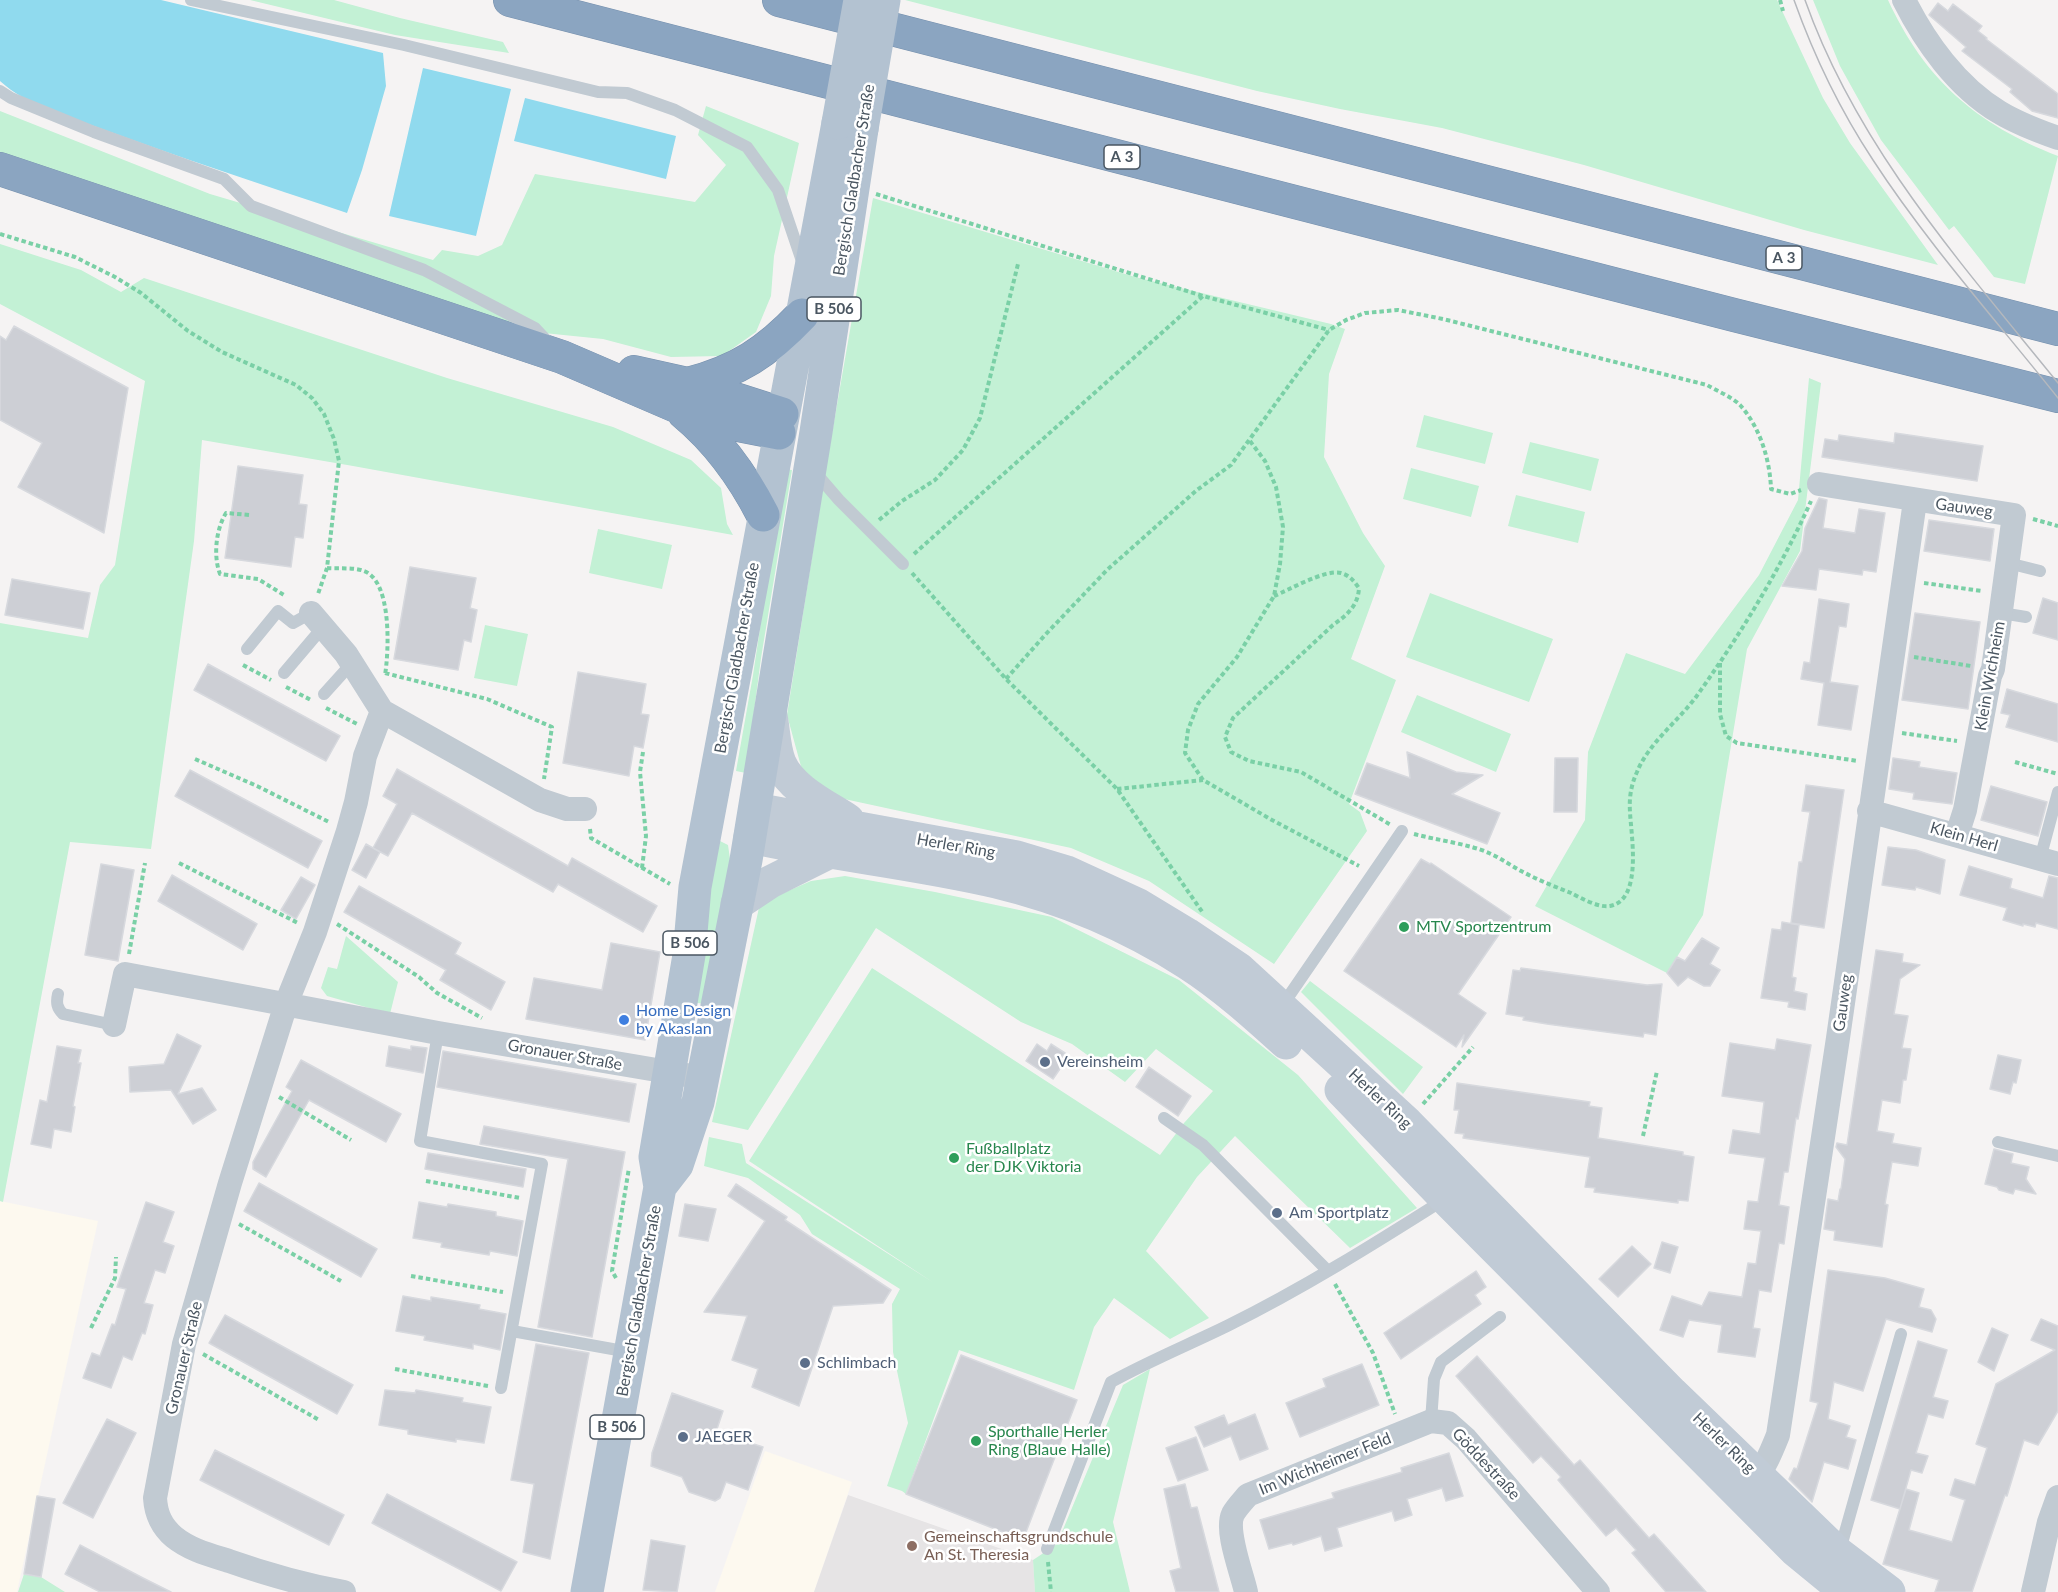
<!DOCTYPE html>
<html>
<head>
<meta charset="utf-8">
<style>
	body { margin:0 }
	canvas { display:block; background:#f5f3f3 }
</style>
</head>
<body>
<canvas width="2058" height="1592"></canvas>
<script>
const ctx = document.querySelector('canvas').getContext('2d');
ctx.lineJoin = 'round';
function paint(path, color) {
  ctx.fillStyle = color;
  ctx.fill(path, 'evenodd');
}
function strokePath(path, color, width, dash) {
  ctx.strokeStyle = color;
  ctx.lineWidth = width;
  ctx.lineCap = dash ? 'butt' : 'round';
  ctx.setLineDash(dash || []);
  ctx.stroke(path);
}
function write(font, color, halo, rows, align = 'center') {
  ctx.font = font + ' Lato,sans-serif';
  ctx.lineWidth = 5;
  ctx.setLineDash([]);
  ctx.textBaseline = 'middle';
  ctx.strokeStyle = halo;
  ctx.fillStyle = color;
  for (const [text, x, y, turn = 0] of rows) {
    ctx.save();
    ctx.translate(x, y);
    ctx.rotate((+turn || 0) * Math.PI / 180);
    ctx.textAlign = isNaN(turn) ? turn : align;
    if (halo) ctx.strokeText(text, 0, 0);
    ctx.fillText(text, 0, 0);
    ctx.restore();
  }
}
const commercial = new Path2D(`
	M0 1201 98 1221 17 1592H0Z
	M765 1451 852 1482 814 1592H715Z`);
const education = new Path2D(`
	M848 1495 1033 1560 1035 1592H814Z`);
const green = new Path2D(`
	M250 0H334L400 18 503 42 509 53 395 35Z
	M905 0H1777L1823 98 1850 143 1938 265 1804 230 1584 165 1442 128 1340 109 1257 91Z
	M1813 0H1888C1925 80 1976 124 2058 156L2025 284 1994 277 1954 226 1949 230 1881 140 1840 66Z
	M706 106 799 143 774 256 771 296 756 332 722 356 671 357 603 339 514 330 0 154V111L210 194 433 260 442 250 478 256 502 245 535 174 695 202 726 165 698 135Z
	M873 198 1135 277 1331 324 1345 329 1329 374 1324 457 1363 533 1385 566 1351 659 1396 680 1349 804 1360 812 1367 831 1274 964 1149 881 1071 848 835 797 802 770 787 715 826 468Z
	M0 244 81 270 121 292 144 278 447 378 613 427 691 460 721 488 727 524 733 535 353 466 202 440 194 541 151 849 70 842 3 1202 0 1201V623L88 638 100 585 115 565 145 381 0 304Z
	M1809 378 1821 383 1800 551 1747 649 1703 915 1667 973 1535 906 1585 820 1588 752 1626 653 1685 674 1759 575 1798 500Z
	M1424 415 1493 433 1485 464 1416 447Z
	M1530 442 1599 459 1591 491 1522 473Z
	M1411 468 1479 486 1471 517 1403 499Z
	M784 469 792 470 761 658 746 773 736 771 753 675Z
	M1516 495 1585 512 1578 543 1508 526Z
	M598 529 672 545 662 589 589 573Z
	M1430 593 1553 639 1529 702 1406 657Z
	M485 625 528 634 517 686 474 678Z
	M1417 695 1511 734 1496 772 1401 732Z
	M718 840 728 845 730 859 704 1004 692 1002Z
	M845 876 935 892 1052 917 1179 980 1298 1075 1417 1208 1350 1248 1235 1136 1197 1177 1146 1251 1209 1318 1170 1339 1114 1298 1094 1327 1074 1390 959 1350 906 1494 902 1491 887 1486 908 1423 893 1352 892 1304 900 1289 812 1234 800 1215 748 1178 704 1166 709 1137 742 1144 746 1163 934 1283 749 1161 872 968 1160 1155 1184 1123 1213 1091 1156 1049 1125 1082 1072 1044 1021 1022 876 928 748 1130 712 1122 760 903 811 881Z
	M346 936 398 982 390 1014 327 996 321 988 328 967 337 969Z
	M1310 981 1423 1067 1403 1094 1301 992Z
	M1150 1369 1113 1522 1130 1592H1035L1033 1560 1057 1544 1123 1385Z
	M24 1574 41 1577 65 1592H18Z`);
const water = new Path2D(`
	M0 0H161L383 53 386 86 362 170 347 213C264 185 181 158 99 128 66 115 26 105 0 81Z
	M423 68 511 89 476 236 389 216Z
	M525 98 676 136 666 179 514 141Z`);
const building = new Path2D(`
	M1938 3 1948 11 1953 4 1982 26 1978 31 1987 38 1986 39 2058 94V118L2032 111 2010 92 2012 89 1962 51 1966 47 1929 15Z
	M14 326 128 388 104 533 18 487 42 443 0 420V336L6 340Z
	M1895 433 1983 446 1977 481 1822 457 1825 439 1838 441 1839 435 1894 443Z
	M238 466 303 475 299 504 307 505 303 538 295 537 291 567 225 558Z
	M1819 498 1827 500 1823 528 1855 533 1859 509 1885 513 1876 572 1863 570 1862 575 1819 569 1816 590 1782 586 1802 551 1805 528Z
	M1929 520 1994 529 1990 561 1924 551Z
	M410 567 476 578 470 608 477 610 471 642 464 640 458 670 394 659Z
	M12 579 90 593 83 629 5 615Z
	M2043 598 2058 603V640L2033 633Z
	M1819 599 1849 604 1846 627 1839 626 1830 682 1858 686 1851 730 1818 725 1824 683 1801 679 1804 662 1810 663Z
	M1915 613 1980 622 1968 709 1902 700Z
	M208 664 340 736 326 761 194 690Z
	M578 672 646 684 641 714 649 715 643 748 634 746 629 776 563 763Z
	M2007 689 2058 704V742L2006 727 2010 715 2001 713Z
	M1407 752 1456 772 1483 775 1452 794 1500 813 1487 844 1355 794 1367 763 1410 778Z
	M1555 758H1578L1577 812H1554Z
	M1893 758 1920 762 1919 767 1957 773 1952 804 1913 799 1914 793 1889 789Z
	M397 769 568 866 572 858 657 906 643 932 558 884 553 892 412 813 388 856 373 848 397 804 383 796Z
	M190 770 322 841 308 868 175 796Z
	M1806 785 1844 790 1824 928 1791 923 1799 862H1802L1810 812 1802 811Z
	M1991 786 2047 802 2038 836 1981 820Z
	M366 844 380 852 366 878 352 870Z
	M1888 847 1916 850 1945 860 1940 894 1916 887 1915 890 1882 885Z
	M1421 859 1430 864 1431 863 1511 917 1458 994 1486 1013 1462 1047 1464 1035 1456 1047 1344 971Z
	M101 864 134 870 118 961 85 955Z
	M1969 866 2012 879 2010 888 2043 898 2049 876 2058 878V929L2036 923 2035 927 2023 924V926L2003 920 2007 908 1960 895Z
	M172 875 257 924 243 950 158 901Z
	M301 877 315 885 296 919 281 910Z
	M359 886 461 943 455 954 505 982 491 1010 440 980 446 970 344 912Z
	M1782 922 1799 925 1792 977 1796 978 1794 991 1807 994 1805 1010 1788 1007 1789 1002 1761 998 1772 929 1781 930Z
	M1702 938 1719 948 1710 964 1720 970 1710 986H1704L1688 977 1678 986 1667 973 1677 957 1685 961Z
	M611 943 660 952 645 1040 526 1019 534 978 602 990Z
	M1876 950 1903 954 1902 962 1920 965 1900 979 1894 1014 1908 1016 1902 1048 1911 1049 1906 1080H1903L1900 1103 1882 1100 1877 1131 1894 1134 1892 1143 1921 1148 1918 1166 1892 1162 1885 1204 1888 1205 1882 1247 1834 1240 1835 1231 1824 1229 1828 1199 1838 1201 1840 1189H1841L1845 1159 1836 1147 1837 1143 1847 1145Z
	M1521 968 1647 985 1662 984 1656 1035 1644 1033 1643 1037 1547 1024 1523 1020 1524 1017 1506 1014 1513 970 1520 971Z
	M177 1034 201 1046 178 1094 202 1088 216 1110 193 1124 171 1090 130 1092 129 1067 164 1064Z
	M1777 1039 1811 1045 1798 1119 1796 1118 1788 1172H1784L1779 1205 1789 1207 1784 1244 1779 1243 1771 1292 1759 1290 1753 1328 1760 1329 1755 1357 1718 1352 1722 1325 1689 1320 1683 1337 1660 1330 1672 1296 1702 1306 1709 1292 1742 1297 1748 1263 1756 1264 1761 1231 1744 1229 1748 1201 1758 1202 1765 1158 1729 1153 1733 1130 1760 1134 1764 1102 1722 1096 1730 1043 1775 1050Z
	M1037 1044 1047 1051 1051 1044 1065 1053 1060 1060 1064 1063 1053 1079 1026 1061Z
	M57 1046 81 1050 78 1063H81L73 1106 75 1107 71 1132 54 1129 51 1148 31 1144 40 1100 47 1102Z
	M389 1046 411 1050V1046L427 1048 423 1073 386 1066Z
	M443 1051 636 1084 629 1122 437 1087Z
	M1998 1055 2021 1060 2016 1083 2013 1082 2010 1094 1990 1089Z
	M301 1060 401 1114 386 1142 309 1100 266 1177 253 1169V1162L292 1091 286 1087Z
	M1149 1067 1191 1096 1178 1116 1136 1087Z
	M1457 1083 1590 1102 1589 1106 1602 1108 1598 1138 1683 1152V1155L1694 1157 1688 1201 1678 1200V1203L1594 1192 1595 1188 1585 1187 1590 1157 1463 1138 1464 1134 1455 1133 1459 1110H1454Z
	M484 1126 625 1152 592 1337 538 1327 568 1159 480 1144Z
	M1994 1149 2013 1154 2011 1163 2029 1167 2026 1179 2036 1194 2015 1189 2013 1194 1999 1190 1997 1187 1985 1184Z
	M428 1153 526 1169 523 1187 425 1169Z
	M259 1183 377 1249 361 1277 244 1211Z
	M736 1184 787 1217 785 1220 891 1290 883 1303 833 1306 799 1406 752 1387 758 1369 732 1360 747 1316 704 1312 765 1221 728 1196Z
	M146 1202 174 1212 163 1242 174 1246 165 1273 155 1270 144 1303 153 1305 145 1334 142 1333 132 1360 123 1356 111 1388 83 1378 92 1353 100 1356 112 1324 115 1325 126 1289 117 1287Z
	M419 1202 447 1207 448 1204 496 1212V1216L523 1221 517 1256 490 1251 489 1255 441 1247 442 1243 413 1238Z
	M685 1204 716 1209 708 1241 679 1236Z
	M1662 1242 1678 1247 1670 1273 1654 1268Z
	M1632 1246 1651 1264 1618 1297 1599 1279Z
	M1828 1270 1885 1278 1924 1289 1919 1307 1931 1310 1936 1319 1932 1332 1886 1319 1863 1391 1834 1382 1828 1419 1850 1426 1846 1437 1856 1440 1848 1469 1824 1462 1812 1502 1789 1479 1794 1468 1797 1469 1818 1403 1810 1401Z
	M1476 1271 1486 1287 1475 1295 1481 1304 1401 1359 1384 1333Z
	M403 1296 431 1301V1297L480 1305 479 1309 506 1314 500 1350 473 1344V1349L424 1340 425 1336 396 1331Z
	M225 1315 353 1385 337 1414 209 1343Z
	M2041 1319 2058 1326V1411L2038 1445 2024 1440 2007 1496 2005 1495 1972 1592H1935L1939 1580 1883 1564 1906 1489 1919 1493 1909 1530 1952 1542 1965 1500 1950 1495 1955 1479 1975 1485 1987 1448 1976 1444 1996 1384 2055 1350 2031 1340Z
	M1992 1328 2008 1335 1994 1371 1978 1362Z
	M1918 1341 1947 1350 1933 1397 1948 1401 1943 1418 1928 1414 1916 1453 1928 1456 1922 1473 1911 1470 1900 1509 1871 1500Z
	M536 1344 589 1353 550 1559 523 1552 534 1484 511 1480Z
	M961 1355 1077 1400 1023 1540 906 1494Z
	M1477 1356 1574 1465 1580 1460 1649 1538 1654 1534 1706 1592H1666L1632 1553 1636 1550 1616 1528 1606 1536 1558 1480 1561 1477 1541 1456 1533 1463 1456 1376Z
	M1362 1364 1379 1405 1300 1437 1286 1403 1326 1387 1323 1379Z
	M385 1390 415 1393 416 1390 463 1398 462 1402 491 1407 484 1443 456 1439V1442L408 1434V1430L379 1425Z
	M672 1393 723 1411 716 1432 763 1447 748 1490 726 1482 720 1498 715 1501 689 1492 682 1477 651 1466 652 1453Z
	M1255 1414 1268 1449 1240 1460 1231 1436 1204 1447 1195 1427 1224 1415 1228 1425Z
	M107 1419 136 1433 93 1518 63 1503Z
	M1196 1437 1208 1470 1178 1481 1166 1448Z
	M215 1450 344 1515 329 1545 200 1480Z
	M1449 1453 1463 1496 1446 1501 1442 1488 1407 1499 1412 1515 1395 1521 1392 1511 1337 1528 1342 1546 1325 1551 1321 1536 1293 1545 1292 1543 1269 1549 1260 1520 1334 1498 1332 1493 1402 1472 1401 1468Z
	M1185 1484 1191 1508 1197 1507 1219 1592H1176L1170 1571 1181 1568 1164 1489Z
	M387 1494 517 1562 501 1591 372 1523Z
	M37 1496 55 1499 41 1577 24 1574Z
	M651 1540 685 1546 677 1592 643 1590Z
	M80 1545 143 1578 171 1592H100L65 1574Z`);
const path = new Path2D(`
	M1780 0 1783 11
	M876 194 1203 296 1329 330
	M0 234 75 257 115 277 141 293 188 331 222 352 296 385 312 398 324 414 334 439 339 461 327 568 318 594
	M1250 441 1265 461 1276 487 1283 527 1280 564 1274 596 1237 657 1198 704 1188 730 1185 753 1203 780 1272 820 1359 866
	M249 515 226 513C216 529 213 556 220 574L258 579 284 595
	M2033 519 2058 526
	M879 520 902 501 935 480 963 450 980 418 1018 264
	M914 554 1203 296
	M327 568C338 569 354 567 364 571 392 581 389 651 385 675
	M912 573 1006 679 1117 789 1203 913
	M1924 583 1982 591
	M1274 596C1289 590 1325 569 1341 573 1349 575 1354 581 1359 588 1358 606 1347 615 1333 625L1233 718 1225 737 1231 752 1249 761 1301 772 1391 825
	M1914 657 1971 666
	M1720 663V714L1726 736 1737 743 1858 761
	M243 665 271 680
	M385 673 487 699 552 727 544 779
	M1006 679 1045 635 1107 570 1197 490 1231 465 1329 330 1346 320 1365 313 1398 310 1443 319 1707 385C1717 391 1732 397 1740 405 1760 427 1770 460 1771 489L1790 494 1801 490
	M286 687 311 700
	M326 708 357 724
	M1902 733 1957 741
	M195 759 257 786 329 822
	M2015 762 2058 774
	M1117 789 1203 780
	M590 829 591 838 670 884
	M1414 834C1436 840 1469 844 1489 853 1502 859 1513 867 1525 873 1540 881 1556 887 1571 893 1581 898 1598 908 1610 906 1643 900 1631 835 1630 812 1629 798 1631 785 1637 772 1648 744 1678 721 1696 697 1740 635 1780 570 1811 501
	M179 863 298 923
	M642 868 646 836 640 772 643 752
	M337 924 419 977 437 993 482 1018
	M129 954 145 863
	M279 1097 351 1140
	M1423 1104 1473 1047
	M1643 1136 1657 1071
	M426 1181 520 1198
	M239 1224 341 1281
	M411 1276 503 1292
	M616 1278 612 1271 629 1168
	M1335 1284 1373 1353 1395 1414
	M91 1328 115 1278 116 1257
	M203 1354 319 1420
	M395 1369 488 1386
	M1048 1562 1051 1592`);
const lane = new Path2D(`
	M191 0 404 45 598 92 627 93 675 110 747 147 778 190 803 264
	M0 91 11 98 94 132 224 179 251 206 424 270 535 328 549 343
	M814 471 839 500 903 564
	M2008 563 2040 571
	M2001 613 2026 617
	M247 649 278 611 293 623 311 613
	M284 673 323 627
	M324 694 352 663
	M2040 859 2058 792
	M58 994C56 1003 57 1008 63 1014L114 1025
	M1282 1006 1402 831
	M438 1033 420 1141 542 1164 501 1388
	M1164 1118 1203 1145 1328 1271
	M1998 1142 2058 1156
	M512 1331 629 1352
	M1431 1421 1434 1379 1441 1362 1500 1317
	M1047 1549 1111 1382C1149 1361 1188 1345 1227 1326 1302 1289 1374 1244 1445 1199
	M1840 1550 1901 1334`);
const street = new Path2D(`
	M1904 0C1925 42 1957 87 1999 112 2017 123 2038 131 2058 138
	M1819 484 2014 515 1993 669 1990 676 1965 810 1957 835
	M311 613 346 654 382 711 540 800 567 809H585
	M1869 811 2058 864
	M114 1025 125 974 438 1033 704 1078
	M1748 1488C1763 1472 1770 1455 1778 1435L1838 1038 1915 501
	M344 1592C305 1585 266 1574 229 1561 210 1555 190 1550 174 1537 161 1526 156 1514 155 1498L184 1344 230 1183 286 1004 315 932 348 831 356 802 365 756 382 711
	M1246 1592C1242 1573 1225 1531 1233 1514 1237 1507 1243 1501 1248 1495L1431 1421 1448 1423 1466 1439 1598 1592
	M2033 1592 2049 1522 2058 1497`);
const secondary = new Path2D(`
	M771 716C774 730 774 749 780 763 791 789 825 805 848 820
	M755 809 1017 857 1067 872 1139 905 1187 934 1239 969 1407 1123 1672 1393 1839 1554 1889 1592
	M750 837C831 855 915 863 996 882 1063 898 1129 926 1187 963 1223 986 1255 1015 1286 1043
	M737 904 770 882 830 852
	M1341 1090 1446 1199 1796 1551 1846 1592`);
const primary = new Path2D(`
	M660 1187 677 1165 698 1102 746 860 816 432 862 129
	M587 1592 660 1187 655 1157 689 955 695 887 838 123`);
const highway = new Path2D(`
	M510 0 1734 315 2058 396
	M779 0 2058 329
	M0 169 562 357 676 406 728 423 779 433
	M634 372 688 384 782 414
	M688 384C738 371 767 352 802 315
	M684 413C719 442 743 476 763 515`);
const tram = new Path2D(`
	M1794 0C1814 56 1840 110 1873 160 1927 243 1996 320 2058 398
	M1805 0C1857 147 1961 263 2058 383`);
const primaryBridge = new Path2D(`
	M838 123 860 0
	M862 129 884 0`);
const markers = [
	[1404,927,6,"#2e9e5b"],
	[624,1020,6,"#3f7fe0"],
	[1045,1062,6,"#5c6f8a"],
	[954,1158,6,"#2e9e5b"],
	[1277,1213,6,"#5c6f8a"],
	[805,1363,6,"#5c6f8a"],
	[683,1437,6,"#5c6f8a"],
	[976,1441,6,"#2e9e5b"],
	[912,1546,6,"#8d6e63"]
];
const shields = [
	[1122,157,36],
	[1784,258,36],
	[834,309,54],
	[690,943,54],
	[617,1427,54]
];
const shieldNames = [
	["A 3",1122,157],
	["A 3",1784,258],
	["B 506",834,309],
	["B 506",690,943],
	["B 506",617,1427]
];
const streetNames = [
	["Bergisch Gladbacher Straße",854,180,-81],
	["Gauweg",1964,508,8],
	["Bergisch Gladbacher Straße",737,658,-80],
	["Klein Wichheim",1990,676,-80],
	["Klein Herl",1964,837,16],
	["Herler Ring",956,846,10],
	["Gauweg",1843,1003,-82],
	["Gronauer Straße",565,1055,10],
	["Herler Ring",1380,1099,43],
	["Bergisch Gladbacher Straße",639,1301,-80],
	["Gronauer Straße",184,1358,-77],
	["Herler Ring",1724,1443,44],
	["Im Wichheimer Feld",1325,1464,-22],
	["Göddestraße",1486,1464,47]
];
const leisureNames = [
	["MTV Sportzentrum",1416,927],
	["Fußballplatz",966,1149],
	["der DJK Viktoria",966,1167],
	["Sporthalle Herler",988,1432],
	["Ring (Blaue Halle)",988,1450]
];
const shopNames = [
	["Home Design",636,1011],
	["by Akaslan",636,1029]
];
const serviceNames = [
	["Vereinsheim",1057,1062],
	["Am Sportplatz",1289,1213],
	["Schlimbach",817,1363],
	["JAEGER",695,1437]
];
const educationNames = [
	["Gemeinschaftsgrundschule",924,1537],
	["An St. Theresia",924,1555]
];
paint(commercial, '#fdf9ef');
paint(education, '#e6e4e5');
paint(green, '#c3f1d5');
paint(water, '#90daee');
paint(building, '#cdcfd5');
strokePath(building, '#d7d9de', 1.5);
strokePath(highway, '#7690ad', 34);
strokePath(path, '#7ad0a6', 4, [4.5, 3]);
strokePath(lane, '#c1cad2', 12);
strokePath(street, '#c1cad2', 24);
strokePath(secondary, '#c1cbd6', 33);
strokePath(primary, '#b3c2d1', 33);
strokePath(highway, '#8ba5c1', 33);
strokePath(tram, '#b5b8bd', 1.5);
strokePath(primaryBridge, '#b3c2d1', 33);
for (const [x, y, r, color] of markers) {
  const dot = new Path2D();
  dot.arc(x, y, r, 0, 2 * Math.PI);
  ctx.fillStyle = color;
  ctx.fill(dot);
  strokePath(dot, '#fff', 2);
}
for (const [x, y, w] of shields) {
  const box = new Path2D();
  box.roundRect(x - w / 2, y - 12, w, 24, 4.5);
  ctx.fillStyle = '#fff';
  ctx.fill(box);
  strokePath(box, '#4a5661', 1.5);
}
write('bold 15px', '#4a5661', null, shieldNames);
write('16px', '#4a5661', '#fff', streetNames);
write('16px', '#27864d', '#fff', leisureNames, 'left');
write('16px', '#366cbe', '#fff', shopNames, 'left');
write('16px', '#4e5e75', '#fff', serviceNames, 'left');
write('16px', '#785e54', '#fff', educationNames, 'left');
</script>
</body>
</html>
